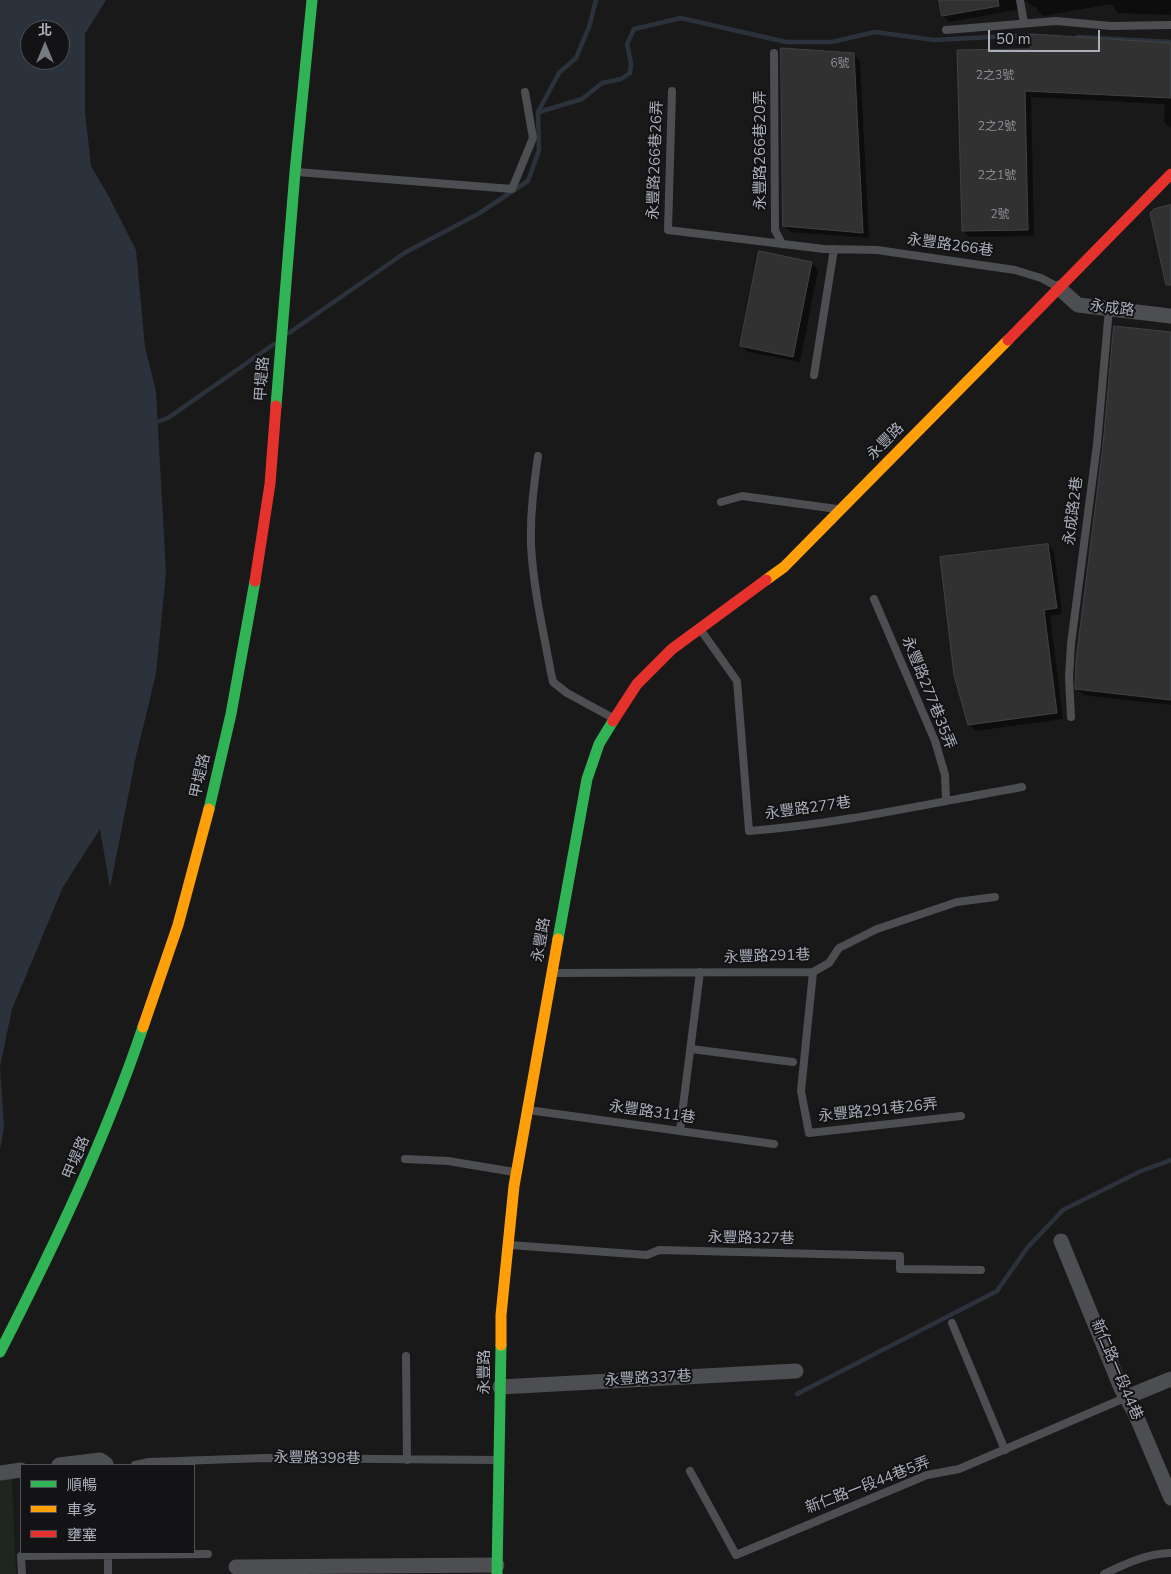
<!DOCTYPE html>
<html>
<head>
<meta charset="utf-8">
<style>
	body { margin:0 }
	#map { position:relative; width:1171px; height:1574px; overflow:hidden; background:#191919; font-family:"Nunito Sans","Noto Sans TC",sans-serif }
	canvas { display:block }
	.legend { position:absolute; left:20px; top:1464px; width:175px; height:90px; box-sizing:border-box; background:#131315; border:1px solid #4f5157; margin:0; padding:6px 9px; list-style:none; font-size:15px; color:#aaaeb9 }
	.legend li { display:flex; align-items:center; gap:10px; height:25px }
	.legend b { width:25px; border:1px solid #4f5157 }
	.north { position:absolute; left:20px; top:20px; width:50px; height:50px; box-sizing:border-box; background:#131315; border:1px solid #4f5157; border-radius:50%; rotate:0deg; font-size:14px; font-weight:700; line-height:20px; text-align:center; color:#aaaeb9 }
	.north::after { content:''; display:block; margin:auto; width:18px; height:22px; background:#777a81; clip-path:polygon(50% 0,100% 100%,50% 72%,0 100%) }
	.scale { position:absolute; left:988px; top:30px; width:112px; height:22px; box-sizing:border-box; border:2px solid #aaaeb9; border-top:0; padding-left:6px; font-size:15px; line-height:18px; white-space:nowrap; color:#aaaeb9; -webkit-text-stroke:4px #131315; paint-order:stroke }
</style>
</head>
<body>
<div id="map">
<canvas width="1171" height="1574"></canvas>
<ul class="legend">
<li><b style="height:6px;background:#30b455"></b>順暢</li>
<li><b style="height:6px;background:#ff9f0a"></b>車多</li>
<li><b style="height:6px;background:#e5322d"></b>壅塞</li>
</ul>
<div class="north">北</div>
<div class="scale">50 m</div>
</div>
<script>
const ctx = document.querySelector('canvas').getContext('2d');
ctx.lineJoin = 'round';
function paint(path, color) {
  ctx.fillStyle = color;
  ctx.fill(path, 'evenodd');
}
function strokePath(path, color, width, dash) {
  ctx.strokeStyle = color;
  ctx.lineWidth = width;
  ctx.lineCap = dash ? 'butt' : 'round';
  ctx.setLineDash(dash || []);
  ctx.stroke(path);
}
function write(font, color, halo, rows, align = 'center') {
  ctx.font = font + ' "Nunito Sans","Noto Sans TC",sans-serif';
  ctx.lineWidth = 4;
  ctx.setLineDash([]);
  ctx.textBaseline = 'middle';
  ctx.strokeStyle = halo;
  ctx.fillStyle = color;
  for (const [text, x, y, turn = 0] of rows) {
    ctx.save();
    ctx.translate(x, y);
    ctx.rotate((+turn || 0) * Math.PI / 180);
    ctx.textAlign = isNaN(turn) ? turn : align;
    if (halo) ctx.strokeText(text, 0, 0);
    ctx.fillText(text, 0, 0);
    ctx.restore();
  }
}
const green = new Path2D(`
	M12 1477 16 1574H0V1478Z`);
const water = new Path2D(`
	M0 0H106L85 34V112L91 166 108 195 136 250 145 347 156 392 166 572 156 674 136 756 110 888 100 829 63 887 12 1009 0 1067 4 1127 0 1150ZM30 30H60V60H30Z`);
const shadow = new Path2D(`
	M940 0H1171V15L1118 13 1111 4 1043 16 1037 10V7H1033L1026 0 1021 4V9L949 22 943 16Z
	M1171 44V128L1164 122 1165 104 1031 97 1034 236 969 237 963 230 1031 50Z
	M854 55 860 61 869 238 791 232 784 225Z
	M812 263 818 270 800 362 748 352 741 346Z
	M1171 334V705L1083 695 1077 689Z
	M1048 545 1054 552 1062 614 1050 616 1063 719 975 731 969 724Z`);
const stream = new Path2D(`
	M1078 37 1171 42
	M539 112 582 99 602 83 621 79 630 73 631 63 627 44 634 29 681 18 786 42H832L875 32 934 40 1010 36H1035
	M289 333 406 252 478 214 528 181 539 150 538 112 559 73 576 58 589 27 596 0
	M154 423 168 418 274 344
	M797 1394 997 1291 1027 1248 1063 1210 1141 1171 1171 1160`);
const building = new Path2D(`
	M939 0H998L999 6 942 16Z
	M1031 34 1171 43V98L1025 91 1028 230 962 231 957 50 1030 49Z
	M781 48 854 53 863 233 783 226Z
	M1171 205V285H1166L1150 213 1154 209Z
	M759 251 812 262 793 357 740 346Z
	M1114 326 1171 332V700L1075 689 1076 661 1103 445Z
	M1048 544 1057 608 1044 610 1057 713 968 725 954 675 940 557Z`);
const lane = new Path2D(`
	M1020 0 1024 23
	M946 30 1056 21 1111 26 1171 25
	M774 53 775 230 782 244
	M672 91 668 230 824 249 877 250 1015 270 1041 278 1058 287
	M297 172 512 189 533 138 525 92
	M814 375 834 249
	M538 456C534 485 530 514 531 544 533 587 543 630 551 673L553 682 567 693 613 718
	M721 502 742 496 837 509
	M874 599 935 741 945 775 946 800
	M700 629 737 681 749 831C841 824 931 803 1022 787
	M1071 717 1069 677 1071 644 1097 444 1109 309
	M813 972 801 1091 809 1133 961 1116
	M553 973 813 972 829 963 839 948 877 929 957 902 995 897
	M691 1049 793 1062
	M528 1110 774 1144
	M680 1130 700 972
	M405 1159 448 1161 514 1172
	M510 1245 647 1255 659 1250 900 1256V1269L981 1270
	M952 1323 1005 1450
	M406 1356 407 1460
	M135 1465 149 1462 264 1458 497 1460
	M690 1471 736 1555 927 1475 959 1469 1127 1397
	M108 1553V1574
	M22 1574 21 1556 208 1554
	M1104 1574C1125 1564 1148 1553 1171 1553`);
const street = new Path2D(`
	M1059 288 1078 305 1171 316
	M1061 1241 1121 1388 1135 1413 1171 1498
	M500 1387 796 1371
	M1127 1397 1171 1379
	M59 1465 100 1460 106 1464
	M0 1473 21 1470
	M236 1567 497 1565`);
const fast = new Path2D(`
	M276 406 295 172 312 0
	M209 809 231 714 255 581
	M558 939 587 779 599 744 613 721
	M0 1352C54 1246 105 1140 143 1027
	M497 1574 501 1345`);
const slow = new Path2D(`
	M766 580 784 567 1008 340
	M143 1027 178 925 209 809
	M501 1345V1315L514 1186 558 939`);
const jam = new Path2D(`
	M1008 340 1171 174
	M255 581 270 484 276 406
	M613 721 637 684 672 649 766 580`);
const numberNames = [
	["6號",840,64],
	["2之3號",995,76],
	["2之2號",997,127],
	["2之1號",997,176],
	["2號",1000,215]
];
const streetNames = [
	["永豐路266巷20弄",761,150,-90],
	["永豐路266巷26弄",656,160,-88],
	["永豐路266巷",950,246,8],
	["永成路",1112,309,7],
	["甲堤路",263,379,-86],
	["永豐路",886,442,-45],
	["永成路2巷",1074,511,-83],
	["永豐路277巷35弄",928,693,68],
	["甲堤路",201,776,-77],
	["永豐路277巷",808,809,-8],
	["永豐路",542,940,-80],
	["永豐路291巷",767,957,-2],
	["永豐路291巷26弄",878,1111,-6],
	["永豐路311巷",652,1113,8],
	["甲堤路",77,1158,-67],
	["永豐路327巷",751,1239,1],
	["新仁路一段44巷",1116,1370,67],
	["永豐路",485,1372,-90],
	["永豐路337巷",648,1379,-3],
	["永豐路398巷",317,1459,1],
	["新仁路一段44巷5弄",868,1486,-21]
];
paint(green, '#1f2620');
paint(water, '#2c323b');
paint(shadow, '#0007');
strokePath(stream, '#2c323b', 4.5);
paint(building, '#313131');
strokePath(building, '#414245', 1);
strokePath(lane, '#4d4e52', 8);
strokePath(street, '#4d4e52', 15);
strokePath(fast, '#30b455', 11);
strokePath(slow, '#ff9f0a', 11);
strokePath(jam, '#e5322d', 11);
write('12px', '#8c8f97', null, numberNames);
write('15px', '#aaaeb9', '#131315', streetNames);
</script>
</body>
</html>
